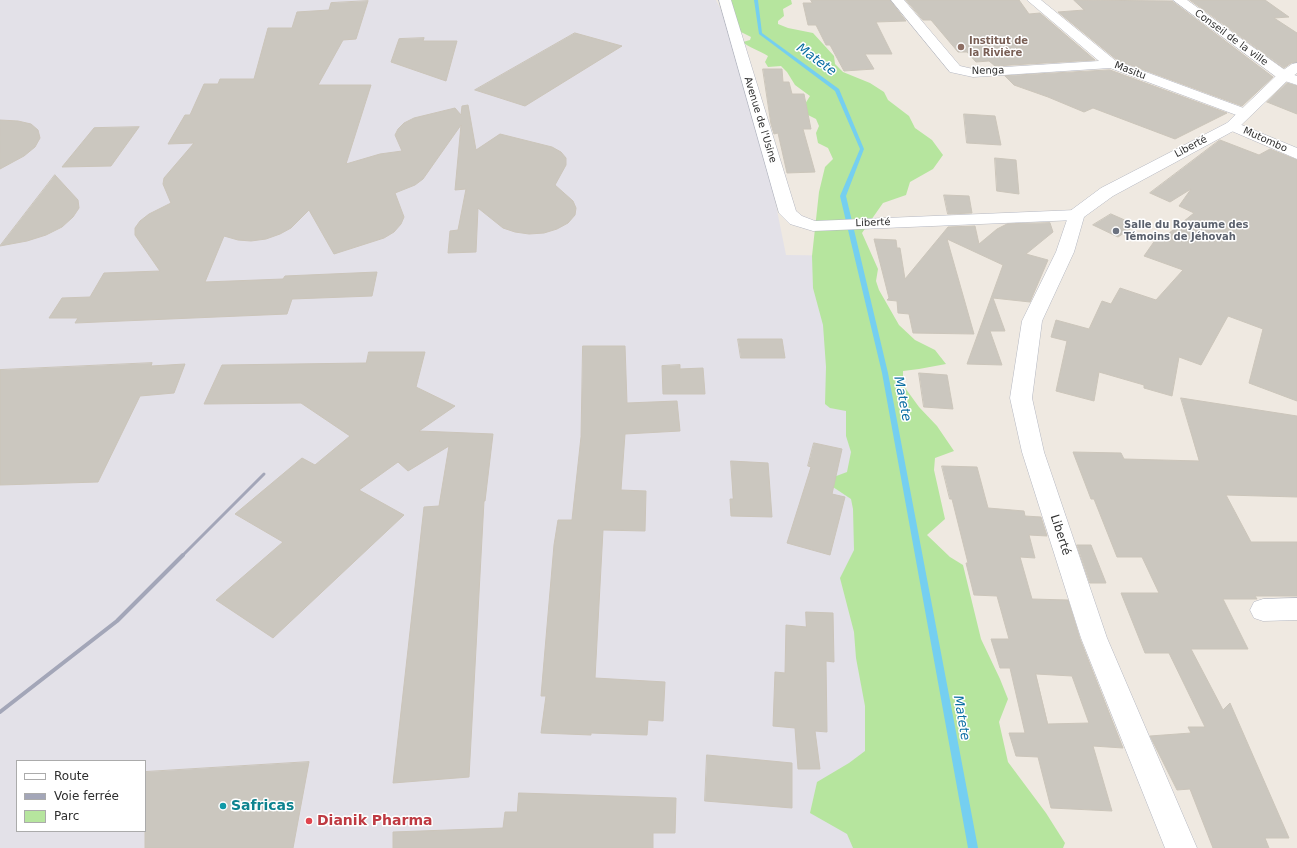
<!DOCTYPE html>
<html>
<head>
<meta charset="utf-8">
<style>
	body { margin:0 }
	#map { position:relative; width:1297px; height:848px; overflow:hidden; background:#efe9e1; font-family:"DejaVu Sans",sans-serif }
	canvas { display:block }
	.legend { position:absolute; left:16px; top:760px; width:130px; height:72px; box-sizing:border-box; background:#fff; border:1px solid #ababab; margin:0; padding:5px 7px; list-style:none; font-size:12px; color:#2e2e2e }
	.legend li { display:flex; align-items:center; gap:8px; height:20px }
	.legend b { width:20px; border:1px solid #ababab }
</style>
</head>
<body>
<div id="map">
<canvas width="1297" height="848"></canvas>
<ul class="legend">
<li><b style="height:5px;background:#fff"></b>Route</li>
<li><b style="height:5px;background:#a3a6b8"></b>Voie ferrée</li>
<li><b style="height:11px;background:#b6e59e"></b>Parc</li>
</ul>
</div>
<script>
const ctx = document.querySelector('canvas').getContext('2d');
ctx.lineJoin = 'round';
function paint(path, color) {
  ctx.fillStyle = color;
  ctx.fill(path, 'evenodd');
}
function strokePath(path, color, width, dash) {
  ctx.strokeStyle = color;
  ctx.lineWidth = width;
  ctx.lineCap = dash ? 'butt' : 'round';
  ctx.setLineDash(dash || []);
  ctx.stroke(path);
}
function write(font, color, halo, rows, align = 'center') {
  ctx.font = font + ' "DejaVu Sans",sans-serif';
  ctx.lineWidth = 3;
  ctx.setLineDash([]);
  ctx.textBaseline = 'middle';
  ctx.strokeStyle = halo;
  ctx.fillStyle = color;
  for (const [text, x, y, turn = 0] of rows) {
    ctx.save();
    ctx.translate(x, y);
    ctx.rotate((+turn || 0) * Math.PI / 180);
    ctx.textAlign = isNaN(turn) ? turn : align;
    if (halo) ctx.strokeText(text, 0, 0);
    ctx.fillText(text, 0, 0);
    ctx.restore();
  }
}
const industrial = new Path2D(`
	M0 0H716L736 39 754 96 786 255 857 256 971 848H0ZM17 761H145V831H17Z`);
const green = new Path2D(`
	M722 0H791L792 4 783 9 784 16 778 21V24L788 28 813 33 834 56 835 64 843 72 870 83 884 92 888 100 909 116 915 128 932 140 943 155 933 169 910 182 906 195 883 203 862 233 878 269 876 281 879 290 899 325 915 340 935 350 946 364 919 369 903 371V385L919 407 937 426 954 451 935 458 934 470 945 519 927 535 950 557 963 565 981 639 1000 679 1008 699 999 722 1008 762 1046 813 1065 843 1063 848H853L847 834 810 813 817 782 849 763 865 751V706L856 658 854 632 840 578 854 550 853 509 851 499 833 487 831 478 847 472 851 452 846 436V411L830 408 825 404 826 367 823 325 813 288 812 256 819 192 825 167 833 159 828 148 818 143 816 133 819 126 816 119 806 114 805 104 810 96 795 85 787 72 781 66 768 67 765 62 768 56C761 51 747 47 743 42L750 40 751 37 741 32Z`);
const stream = new Path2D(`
	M754 0H758L762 33 839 89 864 149 846 196 888 373 978 848H968L882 373 840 196 860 149 835 91 759 34Z`);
const building = new Path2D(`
	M811 0H890L906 21 876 22 892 54H865L874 69 844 71 830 45H826L816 25H808L803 3H812Z
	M906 0H1019L1029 14 1040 13 1095 60 995 66 989 61 976 62 967 52H958L931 20H923Z
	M1074 0 1172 1 1273 77 1242 106 1117 60 1058 12 1084 10Z
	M1190 0H1265L1289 17 1274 18 1297 33V62L1291 63 1284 68Z
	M368 1 356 39 343 40 318 85H371L346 164 380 154 402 151 395 135 398 129 404 123 414 118 455 108 461 115 462 106 468 105 476 150 500 134 552 147 561 152 566 158V165L555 185 573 201 576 208 575 215 568 223 557 229 544 233 529 234 515 232 503 228 478 208 476 252 448 253 450 231 458 230 466 189 455 190 461 125 423 179 415 185 395 193 404 217 401 224 394 232 384 238 334 254 309 210 291 228 280 234 266 239 251 241 238 240 224 236 205 282 283 279 285 276 377 272 372 296 292 299 287 314 75 323 78 318H49L62 298 90 297 104 273 160 271 135 235V228L140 221 149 214 171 203 163 184 164 178 194 143 168 144 185 115H190L204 84H218L220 79H254L268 28H292L297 12 329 10 331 3Z
	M575 33 622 46 525 106 475 90Z
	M424 38 423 41H457L446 81 391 62 399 39Z
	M763 69H782L783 82H789L792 94H804L811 129H803L815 172 787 173 778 133 774 134 771 124Z
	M1110 70 1227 113 1175 139 1093 108 1084 112 1048 97 1014 85 1005 76Z
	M1287 83 1297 86V114L1267 102Z
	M964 114 995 116 1001 145 967 143Z
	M0 120 18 121 31 124 38 130 40 138 35 147 24 156 0 169Z
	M139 127 111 166 62 167 94 128Z
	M1220 140 1259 155 1270 149 1297 160V401L1249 383 1263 329 1228 316 1201 365 1179 357 1172 396 1144 388V385L1099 372 1094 401 1056 391 1067 341 1051 337 1056 320 1089 329 1102 301 1111 304 1120 288 1156 300 1183 270 1144 256 1158 236 1163 238 1194 213 1179 206 1191 189 1170 202 1150 193Z
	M995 158 1016 160 1019 194 997 191Z
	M55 175 78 200 79 208 73 217 62 227 46 235 27 241 0 246Z
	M944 195 969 196 972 213 948 214Z
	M1111 214 1136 225 1118 237 1093 225Z
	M1050 223 1053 232 1026 254 1048 260 1030 302 993 298 1005 331H990L1002 365 967 364 1003 265 947 239 974 334 913 333 909 314 898 313 897 301 887 300 889 298 874 239 896 240 897 248H900L905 279 948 227 975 226 979 244 997 229 1007 224Z
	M738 339H782L785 358H741Z
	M583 346H625L627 403 677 401 680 431 625 434 621 490 646 491 645 531 603 530 595 678 665 682 663 721 648 720 647 735 591 733V735L541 733 546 696H541L554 545 558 520H572L581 437Z
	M369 352H425L416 387 455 406 419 431 493 434 485 501H484L469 777 393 783 424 507 439 506 449 446 408 471 398 462 359 490 404 515 273 638 216 600 283 542 235 514 302 458 315 465 350 436 301 403 204 404 222 365 366 363Z
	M152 363 151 366 185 364 174 393 140 396 98 482 0 485V370Z
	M680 365V369L703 368 705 394H663L662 366Z
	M919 373 947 375 953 409 924 407Z
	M1181 398 1297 416V497L1226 495 1251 542H1297V596H1255L1257 599H1223L1248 649H1191L1223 710 1230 703 1289 838H1265L1269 848H1213L1190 789 1177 790 1150 736 1191 733 1188 727H1205L1169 653H1145L1121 593H1159L1142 557H1117L1094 499H1091L1073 452 1121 453 1124 459 1199 461Z
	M814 443 842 449 832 494 845 497 830 555 787 543 811 467 808 466Z
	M731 461 768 463 772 517 731 516 730 499H733Z
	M942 466 977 467 988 508 1024 511 1025 516 1041 517 1047 536 1029 535 1035 558 1020 557 1032 599 1068 600 1080 639 1123 748 1093 746 1112 811 1051 808 1038 757 1016 756 1009 733H1025L1010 668H1000L991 639H1009L997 596 974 595 966 563H968L952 499H950ZM1036 674 1072 676 1089 723 1048 724Z
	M1077 545H1091L1106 583H1090Z
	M806 612 833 613 834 662 826 661 827 732 815 731 820 769H798L795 728 773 726 775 672 785 673 786 625 806 627Z
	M707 755 792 763V808L705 801Z
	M309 762 293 848H145V772Z
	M519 793 676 798 675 833H653V848H393V832L503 828 505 812H517Z`);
const street = new Path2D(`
	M719 0H731L796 211 802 216 815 221 1076 210 1082 211 1085 215 1082 219 1076 220 813 231 790 224 779 213Z
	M891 0H904L960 66 973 69 1099 61 1027 0H1041L1116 61 1249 110 1251 113 1249 116 1244 117 1239 116 1110 68 973 77 950 72Z
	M1173 0H1187L1289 73 1297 76V85L1279 79Z
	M1232 121 1297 148V159L1227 129 1224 126 1227 123Z
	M1297 598V620L1263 621 1254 618 1250 610 1254 602 1263 599Z`);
const secondary = new Path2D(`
	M1297 63V73L1289 79 1237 129 1113 196 1084 217 1074 252 1042 321 1032 398 1044 452 1107 638 1197 848H1165L1081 638 1022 452 1010 398 1022 321 1056 252 1070 211 1101 188 1227 123 1279 73 1292 64Z`);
const railFar1 = new Path2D(`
	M182 556 264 474`);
const rail = new Path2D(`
	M0 712 117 621 183 555`);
const markers = [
	[961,47,4,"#8d6e63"],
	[1116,231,4,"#6b7280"],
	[223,806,4,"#0f9aa8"],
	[309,821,4,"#e0444e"]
];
const farStreetnames = [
	["Conseil de la ville",1231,38,36],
	["Nenga",988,71,-1],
	["Masitu",1130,71,21],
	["Avenue de l'Usine",760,120,73],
	["Mutombo",1265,140,24],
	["Liberté",1191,147,-28],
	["Liberté",873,223,-2]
];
const farEducationnames = [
	["Institut de",969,41],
	["la Rivière",969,53]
];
const farWorshipnames = [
	["Salle du Royaume des",1124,225],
	["Témoins de Jéhovah",1124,237]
];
const streetNames = [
	["Liberté",1060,535,72]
];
const waterNames = [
	["Matete",816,60,36],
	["Matete",902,399,79],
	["Matete",961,718,80]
];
const nearCulturenames = [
	["Safricas",231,806]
];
const nearHealthnames = [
	["Dianik Pharma",317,821]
];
paint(industrial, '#e3e1e8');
paint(green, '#b6e59e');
paint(stream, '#75cff0');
paint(building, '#cbc7bf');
strokePath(building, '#cbc5ba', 1);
strokePath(street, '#b4b7c1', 1);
strokePath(secondary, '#b4b7c1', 1);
paint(street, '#fff');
paint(secondary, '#fff');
strokePath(railFar1, '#a3a6b8', 3);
strokePath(rail, '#a3a6b8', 4);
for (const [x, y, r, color] of markers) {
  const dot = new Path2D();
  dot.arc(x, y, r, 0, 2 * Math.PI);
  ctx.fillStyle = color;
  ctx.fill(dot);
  strokePath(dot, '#fff', 1.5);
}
write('10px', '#2e2e2e', '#fff', farStreetnames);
write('bold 10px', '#785e54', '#fff', farEducationnames, 'left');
write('bold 10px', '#5b616d', '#fff', farWorshipnames, 'left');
write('12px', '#2e2e2e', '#fff', streetNames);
write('italic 13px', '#0d6fa3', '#fff', waterNames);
write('bold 14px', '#0d838f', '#fff', nearCulturenames, 'left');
write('bold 14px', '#be3a42', '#fff', nearHealthnames, 'left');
</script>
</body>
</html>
